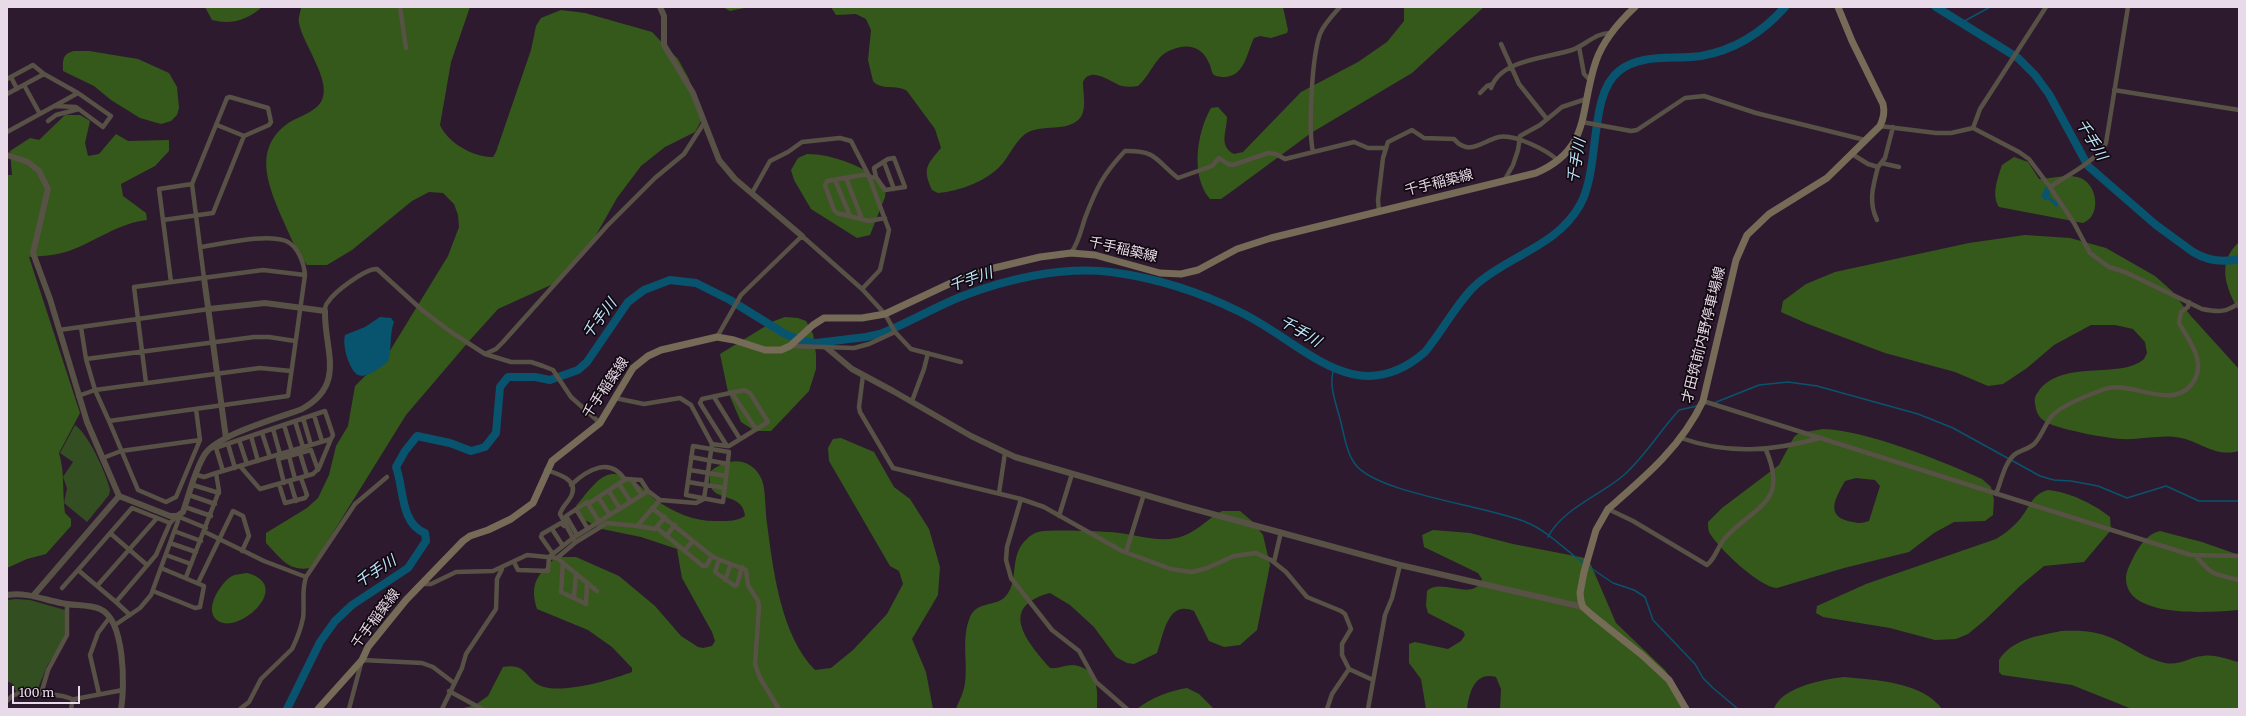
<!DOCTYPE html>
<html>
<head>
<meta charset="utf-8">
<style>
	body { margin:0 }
	#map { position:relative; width:2246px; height:716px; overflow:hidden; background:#2e1a2f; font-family:Merriweather,serif }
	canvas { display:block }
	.frame { position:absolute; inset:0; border:8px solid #e8dae8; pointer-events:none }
	.scale { position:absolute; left:12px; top:686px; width:68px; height:18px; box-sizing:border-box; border:2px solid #e8dae8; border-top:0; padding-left:5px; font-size:12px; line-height:14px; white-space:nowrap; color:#e8dae8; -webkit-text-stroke:3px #110811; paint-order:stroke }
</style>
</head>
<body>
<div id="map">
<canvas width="2246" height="716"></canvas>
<div class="frame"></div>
<div class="scale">100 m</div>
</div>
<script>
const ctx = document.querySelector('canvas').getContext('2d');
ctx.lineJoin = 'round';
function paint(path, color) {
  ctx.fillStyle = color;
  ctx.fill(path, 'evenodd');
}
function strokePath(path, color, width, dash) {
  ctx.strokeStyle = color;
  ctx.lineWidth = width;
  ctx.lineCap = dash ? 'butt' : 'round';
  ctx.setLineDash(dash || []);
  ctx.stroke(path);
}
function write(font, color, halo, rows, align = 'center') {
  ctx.font = font + ' Merriweather,"Noto Sans JP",serif';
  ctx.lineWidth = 3.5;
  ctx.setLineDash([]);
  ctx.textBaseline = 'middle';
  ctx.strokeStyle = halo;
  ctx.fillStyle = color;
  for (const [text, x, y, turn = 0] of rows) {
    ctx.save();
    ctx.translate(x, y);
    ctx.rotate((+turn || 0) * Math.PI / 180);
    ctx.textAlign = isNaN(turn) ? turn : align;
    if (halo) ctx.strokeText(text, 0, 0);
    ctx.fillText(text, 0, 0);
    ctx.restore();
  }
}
const green = new Path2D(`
	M75 425C89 435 106 473 110 490L109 495 87 522 64 503 67 488 63 477 73 462 60 453Z
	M16 599 30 600 65 610V634L62 643 47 666 37 691 16 692 13 684 7 681V600Z`);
const forest = new Path2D(`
	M205 7H262C247 20 232 25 212 20Z
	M303 7H470L451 62 440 125C447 142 474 158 493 157L496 152 531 50 536 26 541 18 561 10 585 13 652 32 678 59 689 79 701 121 695 132 665 147 641 166 617 198 587 251 553 284 498 309 470 340 406 415 321 552 310 568C288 572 280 557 266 543V533L307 508 318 498 329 475 336 446 348 426 355 386 365 376 380 367 448 256 459 227 458 215 454 204 443 193 429 192 412 201 352 250 327 265H307C296 251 290 236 283 220 269 187 252 150 287 124 298 116 319 112 323 97 329 77 303 44 299 23 298 19 300 13 301 8Z
	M723 7H749L730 11Z
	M831 7H1283L1288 30 1287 33 1271 38 1260 36 1254 38C1247 52 1245 76 1225 77 1221 77 1216 77 1213 74 1211 71 1211 66 1209 63 1202 46 1187 43 1171 50 1155 56 1151 75 1138 86 1133 87 1127 87 1122 86 1111 83 1091 65 1083 82 1083 93 1087 110 1080 118 1068 133 1041 123 1025 134 1016 141 1010 154 1003 163 988 181 960 191 938 193L932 190C922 168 927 165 941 148L935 129 907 91C897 84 881 91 873 81L868 60 871 30 866 19 856 14 836 15Z
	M1404 7H1484L1412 73 1311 133 1235 189 1221 199H1210C1190 176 1197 132 1211 108L1218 107 1227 117C1227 131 1218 146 1234 154L1243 152 1301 92 1358 62 1387 42 1404 21Z
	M74 51H89L138 59 169 73 177 87 179 108 177 115 171 121 161 124 140 118 111 100 94 86 63 71C63 60 62 54 74 51Z
	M65 115H80L90 121 85 143 88 156 99 154 116 134 128 141 169 140V151L155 166 121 184 123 196 146 213 147 220C119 223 96 241 69 251 57 255 43 256 29 257L80 413 59 453C65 473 62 492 65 513L71 519V526L46 554 27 559 7 568V575V175H12L10 151 30 138 39 140Z
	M807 154C832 154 869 167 886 187L885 197 870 235 857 238 811 209 794 180 791 170 798 158Z
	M2014 157 2028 162 2039 179C2052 179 2064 174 2077 177 2097 181 2103 215 2083 223L1999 207C1991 195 1998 177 2002 165Z
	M2025 235 2070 238 2106 248 2155 276 2172 291 2190 315 2239 369V451C2212 458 2199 439 2175 437 2158 435 2139 440 2121 439 2105 438 2064 430 2050 424 2043 421 2038 417 2036 409 2035 403 2033 398 2038 392 2061 358 2121 380 2144 359L2147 353 2145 342 2133 329 2115 325H2091L2054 345 2027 368 2003 384 1988 386 1955 372 1885 353 1808 324 1781 312 1783 301 1806 284 1835 272 1969 243Z
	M2239 242V311C2226 288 2216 263 2239 242Z
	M785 317 798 318 806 321 813 334 816 354V369L809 391 771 431H755L741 422 728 392 720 354 774 321Z
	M1823 429C1866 430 1942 461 1982 479L1991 487 1994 500 1993 515 1985 521 1954 522 1934 533 1909 552 1844 568 1777 588C1760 588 1717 547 1709 532 1708 529 1708 525 1708 522L1722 508 1779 465 1794 437 1799 433ZM1856 478 1875 480 1880 486 1869 521C1861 524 1856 523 1848 521 1825 515 1836 497 1845 481Z
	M841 438 874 452 894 487 910 499 929 529 940 567 938 595 912 639 926 672 933 709H460L475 705 488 696 503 667C529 662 525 682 544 687 567 693 611 680 632 672V668L612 647 588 630 537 609C529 583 538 575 556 557H576L619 576 655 606 681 636 698 647 703 648 712 646 715 641 712 632 682 578 677 549 641 537 602 529 579 517 576 506C585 496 598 475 612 474 631 473 643 490 656 500 675 513 695 522 719 521 729 521 737 521 745 516 743 493 716 501 711 487 709 482 710 475 711 471 727 458 750 456 761 478 766 487 765 511 767 523 773 570 781 636 815 670L831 668 853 650 887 614 903 584 899 571 890 566 829 461 828 448 833 439Z
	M2048 490C2069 492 2094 504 2110 517L2111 530 2084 562 2044 566 2020 586 1985 620 1968 634 1956 639 1935 640 1890 628 1823 617 1816 613 1817 606 1866 584 1996 539C2006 533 2013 527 2020 519 2030 507 2032 494 2048 490Z
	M1222 511H1240L1253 522 1263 535 1270 565 1257 630 1240 645 1224 647 1209 641 1194 611C1167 600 1164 634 1157 653L1134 664 1127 663 1116 657 1094 627 1070 605 1050 593C997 607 1027 642 1050 668 1058 669 1065 665 1073 665 1098 668 1098 689 1097 709H956C959 701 964 692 965 683 968 661 961 639 970 617 977 601 995 607 1005 597 1020 582 1008 555 1027 539 1029 536 1035 533 1038 532 1047 529 1107 531 1119 533 1138 535 1157 542 1176 538 1196 534 1205 520 1222 511Z
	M1433 530 1470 533 1513 544 1585 558 1591 565 1616 623 1665 670 1673 682 1683 709H1500L1501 689 1496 677C1474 671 1469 694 1467 709H1426L1421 679 1409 663V644L1415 642 1448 649 1461 641 1465 635 1463 631 1428 613 1426 606 1427 591C1441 577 1474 603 1482 579L1478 573 1424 547 1422 535Z
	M2160 531 2202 542 2239 555V610C2213 612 2125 620 2126 578 2126 571 2130 565 2133 558 2139 546 2147 534 2160 531Z
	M247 573C293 585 242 632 220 622 201 613 220 583 232 576 236 574 242 574 247 573Z
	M2061 631C2078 630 2096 631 2112 638 2130 646 2145 659 2165 663 2180 666 2189 657 2203 656 2215 654 2228 660 2239 662V709H2132L2072 685 2002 675 1999 672V660C2012 639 2038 636 2061 631Z
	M1844 677C1875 680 1923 682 1942 709H1774C1781 687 1825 679 1844 677Z
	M1187 688 1199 694 1214 709H1137C1151 698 1169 691 1187 688Z`);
const water = new Path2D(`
	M2046 186 2050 192V197L2059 204 2056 207 2048 199 2045 200 2041 196Z
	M380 317 391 318 394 322C389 335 392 352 388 361 386 364 381 367 378 369 373 372 365 378 358 375 349 370 342 345 345 335L365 327Z`);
const stream = new Path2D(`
	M1961 23 1990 7
	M1334 369C1328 384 1336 403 1340 419 1344 433 1346 452 1355 464 1377 494 1490 506 1528 523 1549 532 1566 551 1585 564
	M1714 403 1759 385 1788 382 1817 386 1918 414 1953 428 2040 476 2054 480 2071 481 2098 486 2127 498 2166 486 2199 501H2239
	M1548 537C1562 509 1601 495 1624 475 1645 456 1660 431 1679 410L1697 406
	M1588 566 1613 583 1634 590 1645 597 1653 620 1695 664 1703 678 1713 688 1738 709`);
const river = new Path2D(`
	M1936 7 2002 48 2018 58 2035 75 2049 94 2088 166 2156 225 2193 252C2208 261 2222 263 2239 259
	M287 709 320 642 335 621 352 605 408 568 426 541 425 533C400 523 404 488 396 467L405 451 417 436 450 443 471 451 485 447 496 433 500 387 508 377H535L550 380 578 370 587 362 628 302 644 290 670 280 696 283 730 300 785 334 803 341 816 343 866 337 880 334C908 323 933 308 960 297 1006 279 1062 266 1111 272 1156 278 1200 292 1240 312 1303 342 1355 413 1425 352 1442 332 1459 299 1478 283 1512 254 1557 246 1580 205 1601 167 1588 95 1619 71 1641 53 1674 60 1701 56 1735 50 1762 33 1785 7`);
const minor = new Path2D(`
	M400 7 406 48
	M1501 44 1519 84 1547 119
	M1579 47 1584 74 1591 81
	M11 77 17 89
	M7 79 33 65 44 74
	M24 85 40 114
	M1491 88C1501 59 1548 58 1572 50 1586 45 1596 32 1612 33
	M2114 90 2239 110
	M1480 93 1487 86 1493 84
	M7 94 44 74 78 93 7 132
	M55 106 76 107 103 127 111 116 78 93
	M48 121 56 115 79 109
	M1582 122 1631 131 1637 130 1685 98 1704 96 1756 113 1865 140
	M217 125 244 136
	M1880 126 1936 133H1951L1973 128 2019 152 2029 159 2050 187 2074 223 2090 253 2109 267 2125 272 2202 309C2217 312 2226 313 2239 303
	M1973 128 1980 109 2046 7
	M1313 152C1308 129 1312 56 1320 34 1324 24 1333 15 1340 7
	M1852 154 1868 164 1878 167 1885 158 1893 127
	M884 162 894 189
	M1881 163 1899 167
	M868 174 827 181 825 185 834 210 837 213 869 221 885 218
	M846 178 862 219
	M870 178 876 177 885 190 905 187 894 158 888 159 874 168 876 177
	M835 180 850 216
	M1504 181 1513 165 1518 150 1520 136 1540 125 1562 107 1586 99
	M2050 187C2065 177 2099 159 2106 143L2128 7
	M752 193 770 161 788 152 802 142 840 138 851 141 868 174 889 230 880 270 862 289
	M1379 211 1378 200 1383 158 1388 142 1412 130 1424 138 1454 139C1469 157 1482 141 1499 137 1514 134 1548 150 1558 161
	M163 220 213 213 244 136 269 125 271 122 268 108 230 97 227 98 192 184
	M1877 220C1868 202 1873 186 1878 167
	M1071 253C1079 242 1081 230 1085 218 1096 189 1103 174 1125 151 1157 150 1156 161 1178 178L1212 166 1219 158 1228 164 1233 165 1268 153 1276 154 1285 159 1354 142 1368 148H1385
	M204 278 200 247C222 244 266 233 286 241 298 246 304 263 305 275
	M171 282 159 189 192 184 200 247
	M325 311C325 308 326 304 328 302 334 292 366 268 377 269L422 310 451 332 485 354 511 362H531L543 366 553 370 571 397 600 423
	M81 327 86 359
	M59 330 209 309
	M717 337 741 295 802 236 862 289 885 314 895 332 911 349 961 362
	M790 346 854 348 869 344 895 332
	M485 354 496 349 503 342 607 226 655 178 684 154 704 123
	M863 375 859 407 860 412 893 468 1021 499 1044 507 1122 551 1171 569 1192 572 1207 568 1234 556 1256 553 1271 560 1286 572 1307 597 1341 611 1345 614 1351 629 1342 644V655L1349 669 1373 680
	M146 383C142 351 138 319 134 287L263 270 305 275 288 396 109 421 95 390 86 359 254 337H269L295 341
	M732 393 756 429
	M78 396 95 390 260 368 291 371
	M714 397 740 439
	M912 401 924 369 928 353
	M1703 401 2191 555 2239 556
	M314 415 322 441
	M303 418 311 445
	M109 421 138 490 166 502 176 497 200 440 196 409
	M295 421 303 447
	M284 425 292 451
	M273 429 280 454
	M262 433 270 457
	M251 436 258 461
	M1681 438C1729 455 1773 451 1820 438
	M239 440 247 464
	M228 444 235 468
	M712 444 727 446H729L768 422 750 393 744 390 702 399 700 403 727 446
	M693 446 729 452 723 502 686 495Z
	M216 448 223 471
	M300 453 307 476
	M289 456 295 479
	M691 457 728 464
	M103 458 121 451 200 440
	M240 466 260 489 313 474 319 468 331 439
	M546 470C556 473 578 479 572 494 570 501 562 506 560 514L574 540
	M690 470 726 476
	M197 475 204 477 216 473 331 439 333 435 325 411 218 447 211 448
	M631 479 642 495
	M290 481 296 501
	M688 482 725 488
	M284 483 278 459 311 450 318 470
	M279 484 285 503 305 498 307 495 301 478
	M619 484 631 502
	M193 485 219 493
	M571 485C587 470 610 456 625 480
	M609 491 620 509
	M999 493 1005 453
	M1996 494C2001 482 2004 464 2014 455 2020 450 2030 449 2035 443 2042 435 2045 425 2051 417 2060 406 2091 394 2105 389 2132 380 2171 411 2192 384 2208 363 2189 341 2179 323L2181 312 2188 307 2189 302
	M189 495 215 504
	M598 497 610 515
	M1021 499 1007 547 1006 560 1011 578 1052 630 1079 651 1096 682 1127 709
	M185 507 211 516
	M652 508 713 557 746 570 748 585 758 601 759 607 755 664 760 678 779 709
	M576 509 588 529
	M1608 509 1633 521 1707 565C1716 558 1718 545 1726 537 1758 504 1788 502 1766 450
	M177 516 206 528
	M1059 516 1072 474
	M599 522 588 504 626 479 641 480 648 491
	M170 523 132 508 78 570 116 602 156 555 170 523 177 516
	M637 526 655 529 665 517
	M657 528 703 566H706L712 556
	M552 529 563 546
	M174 531 201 541
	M205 532 264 561 306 577
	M110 533 147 565
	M577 535 566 516 587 502 588 504
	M666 536 675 525
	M170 543 196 552
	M684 551 693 541
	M1126 552 1144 494
	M553 554 541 537 542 534 561 523 564 526
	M166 555 191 564
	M2196 556C2212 576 2215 574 2239 580
	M557 558 597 591
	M719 560 715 572 735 586 737 585 742 567
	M514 562 518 570 548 571 549 557 573 538 648 491 660 500
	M1274 562 1281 532
	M563 563 561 592 586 604 587 583
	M186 577 219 491 216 473
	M725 580 731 564
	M198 583 233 511 243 516 249 536 242 551
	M422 584H431L456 572 493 571 527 555 557 558 576 542 607 523 637 526 660 500 696 503 704 499 712 444 691 405 680 398 644 404 615 398
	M97 586 157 518
	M62 588 78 570
	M153 591 195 608 200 607 204 586 161 568
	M574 597 576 573
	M116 602 130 615
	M115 625 140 608 151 595 178 521 177 516
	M449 691 482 709
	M41 694 48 670 67 635V605
	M99 694 90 655 98 633 110 617
	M7 701C9 699 11 696 14 695 25 691 64 694 74 700
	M71 709 72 703 75 699 123 690
	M240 709 249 702 261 679 292 649C297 639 301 628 303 618 305 603 301 592 306 577L355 504 387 477
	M349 709 362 660 422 663 433 667 454 683
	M442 709 462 668 466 654 496 609 497 579 502 569
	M1327 709 1332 694 1349 669
	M1368 709 1385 615 1392 598 1400 565`);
const tertiary = new Path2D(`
	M660 7 664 16V45L693 93 719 160 735 179 802 236
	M7 155 28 162 39 171 48 189 33 253 50 299 87 422 119 496
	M204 278 226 438
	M827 348 852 369 893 391 971 436 1015 457 1183 506 1400 565 1583 607
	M7 595C26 592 42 599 61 603 73 606 89 604 100 609 125 620 125 686 121 709
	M33 596 119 496 170 516H177L183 512C189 495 195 469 205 454 219 434 279 418 302 409 347 384 324 350 325 311L265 303 209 309`);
const secondary = new Path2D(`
	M318 709 362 660 368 647 406 600 463 541 470 536 488 530 511 519 533 503 552 461 600 423 633 368 648 356 661 350 717 337 734 340 765 350H781L790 346 813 325 824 318H862L885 314 951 283 990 269 1040 257 1071 253 1095 255 1160 273 1181 274 1198 270 1237 249 1271 238 1536 173C1592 149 1579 110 1596 61 1603 41 1619 22 1635 7
	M1686 709 1669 680 1642 655 1592 615 1583 607 1581 601 1580 593 1584 572 1596 530 1608 509C1645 477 1681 447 1703 401L1736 260 1747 235 1769 214 1827 178 1880 126C1884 118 1885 112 1883 104L1852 41 1838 7`);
const streetNames = [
	["千手稲築線",1439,183,-14],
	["千手稲築線",1123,250,13],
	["才田筑前内野停車場線",1704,335,-76],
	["千手稲築線",606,388,-56],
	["千手稲築線",376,619,-53]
];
const waterNames = [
	["千手川",2091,140,59],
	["千手川",1577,161,-80],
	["千手川",971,280,-19],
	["千手川",600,319,-53],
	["千手川",1300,332,31],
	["千手川",376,572,-33]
];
paint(green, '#334e21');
paint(forest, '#35591b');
paint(water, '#08546f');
strokePath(stream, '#08546f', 1.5);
strokePath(river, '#08546f', 8);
strokePath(minor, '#585145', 4.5);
strokePath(tertiary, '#585145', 6);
strokePath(secondary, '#756b57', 7);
write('14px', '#e8dae8', '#110811', streetNames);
write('italic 15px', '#bde7fb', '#110811', waterNames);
</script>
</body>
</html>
